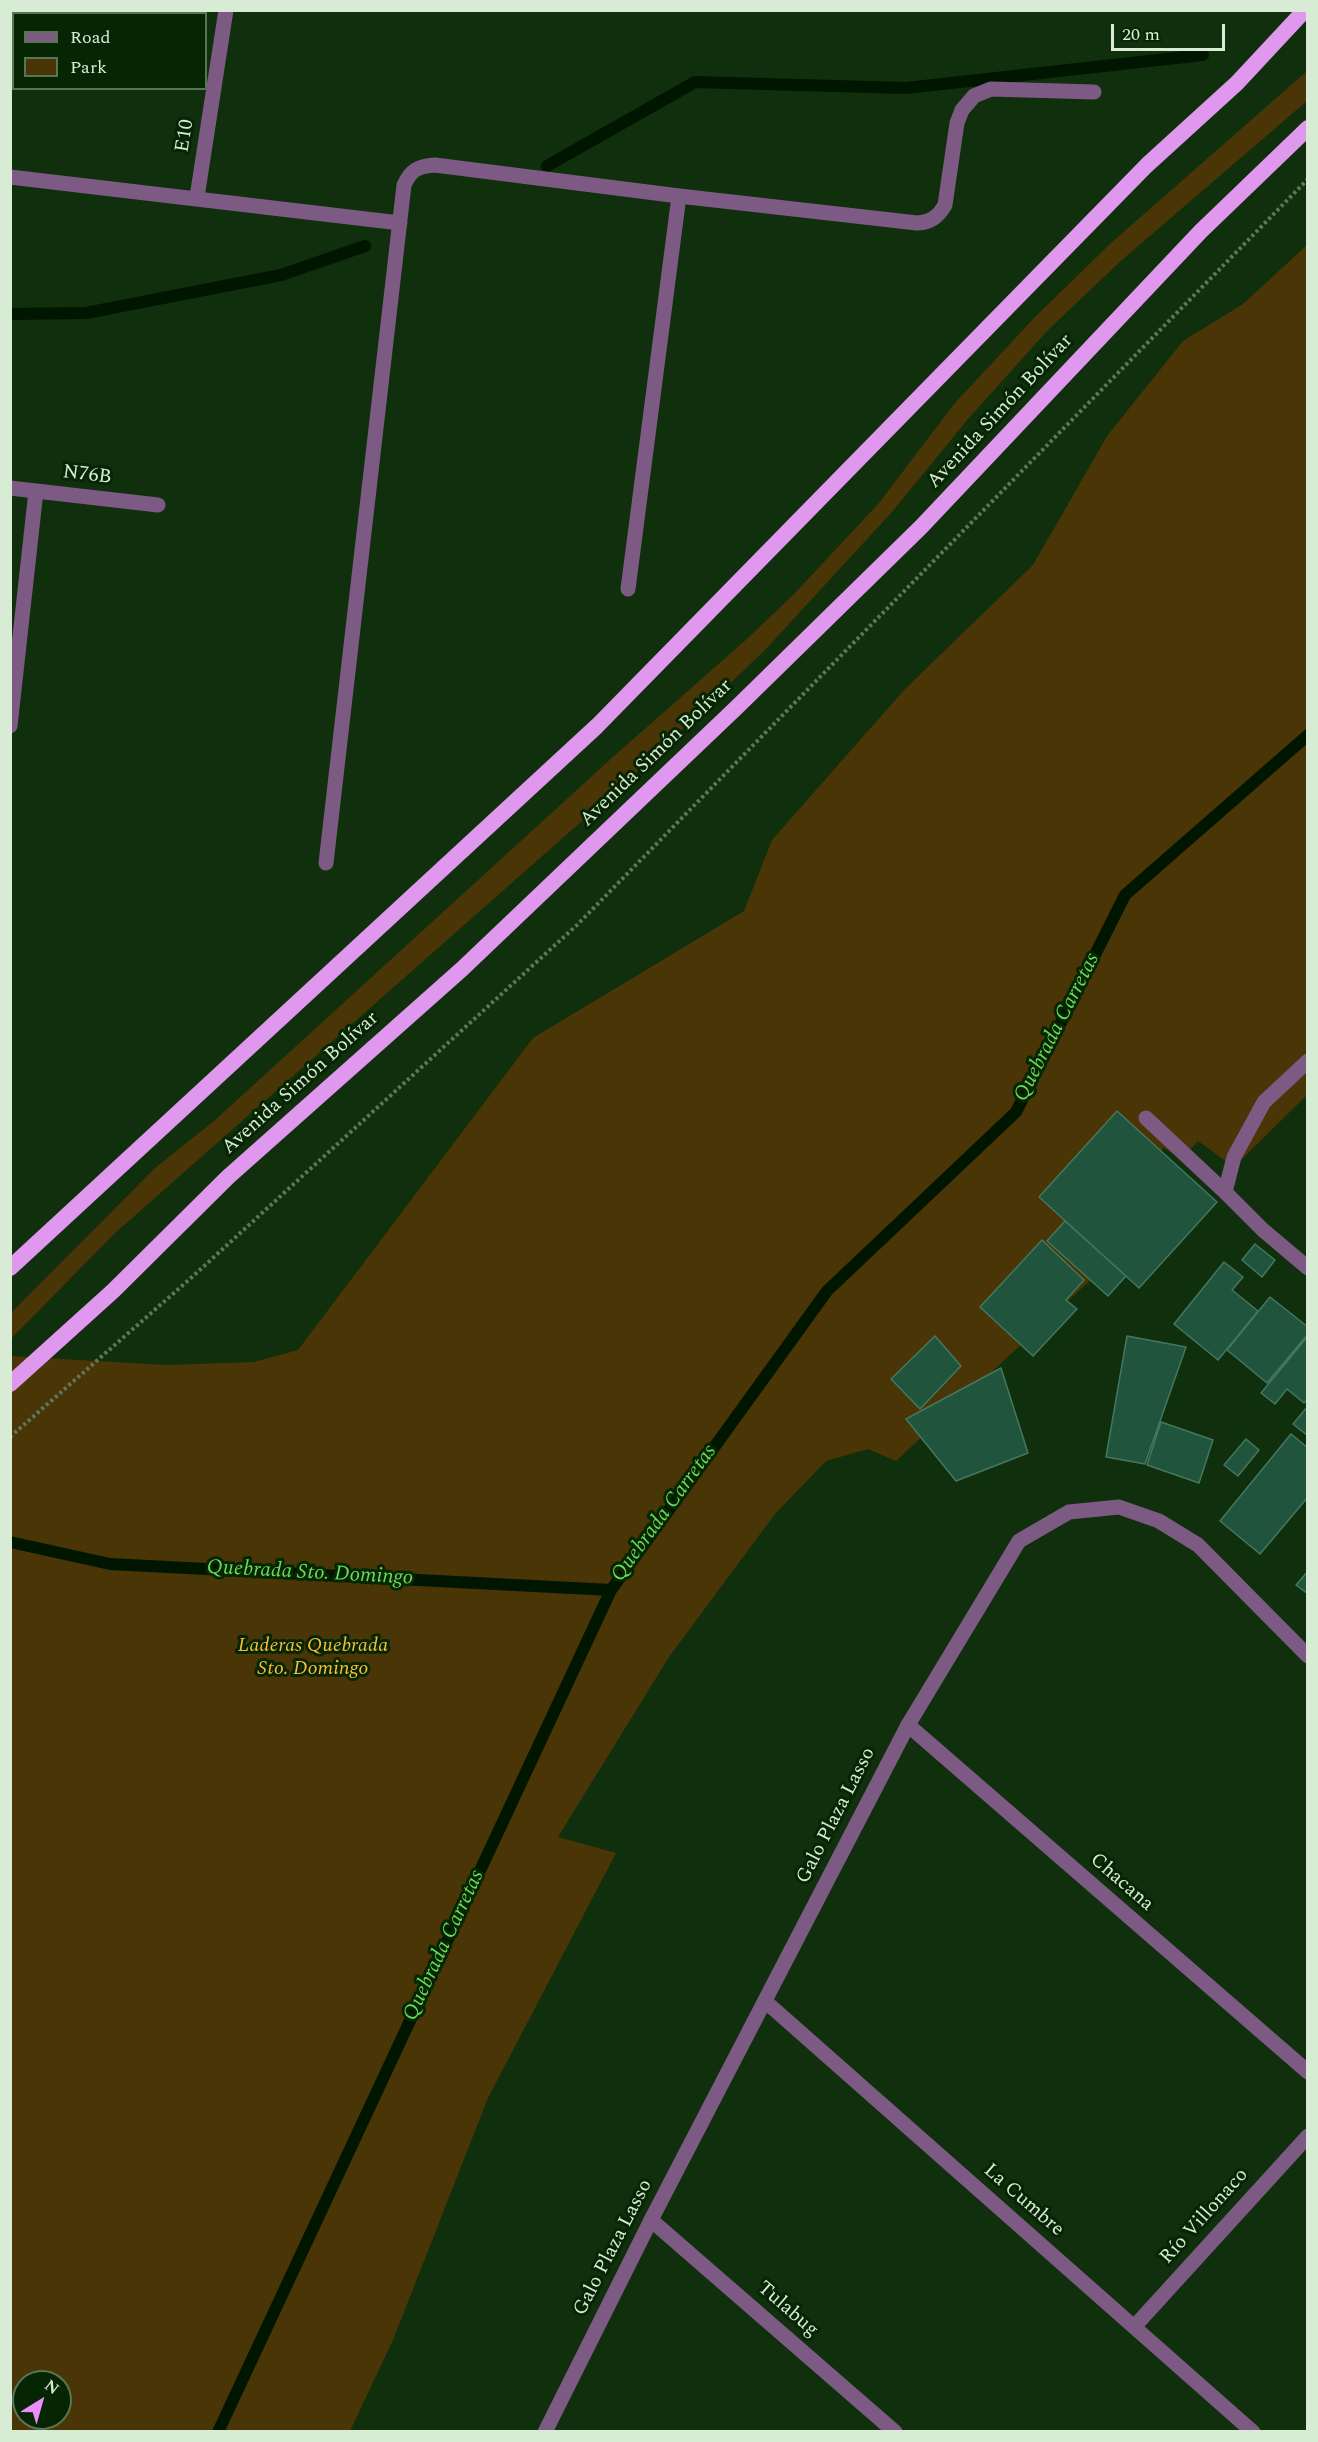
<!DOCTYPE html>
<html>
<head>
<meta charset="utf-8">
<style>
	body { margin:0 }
	#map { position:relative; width:1318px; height:2442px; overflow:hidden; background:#102f0c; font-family:Spectral,serif }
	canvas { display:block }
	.frame { position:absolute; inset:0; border:12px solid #d8ebd5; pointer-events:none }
	.legend { position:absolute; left:12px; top:12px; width:195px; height:78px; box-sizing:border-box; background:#062503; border:2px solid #5a7457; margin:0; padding:8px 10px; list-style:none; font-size:18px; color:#d8ebd5 }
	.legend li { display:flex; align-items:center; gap:12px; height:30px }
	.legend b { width:30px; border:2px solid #5a7457 }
	.north { position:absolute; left:12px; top:2370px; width:60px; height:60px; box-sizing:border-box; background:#062503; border:2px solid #5a7457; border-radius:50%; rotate:37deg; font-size:16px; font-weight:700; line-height:24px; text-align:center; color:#d8ebd5 }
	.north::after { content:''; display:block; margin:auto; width:21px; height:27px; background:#eb8dfc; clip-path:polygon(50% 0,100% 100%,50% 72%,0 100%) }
	.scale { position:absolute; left:1111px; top:24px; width:114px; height:27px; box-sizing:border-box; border:3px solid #d8ebd5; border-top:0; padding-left:8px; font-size:18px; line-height:21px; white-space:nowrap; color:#d8ebd5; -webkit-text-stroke:4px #062503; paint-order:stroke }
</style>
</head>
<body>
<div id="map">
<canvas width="1318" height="2442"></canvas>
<div class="frame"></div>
<ul class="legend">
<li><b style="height:8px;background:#7d5a83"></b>Road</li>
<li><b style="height:16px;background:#4a3506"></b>Park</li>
</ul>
<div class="north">N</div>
<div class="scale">20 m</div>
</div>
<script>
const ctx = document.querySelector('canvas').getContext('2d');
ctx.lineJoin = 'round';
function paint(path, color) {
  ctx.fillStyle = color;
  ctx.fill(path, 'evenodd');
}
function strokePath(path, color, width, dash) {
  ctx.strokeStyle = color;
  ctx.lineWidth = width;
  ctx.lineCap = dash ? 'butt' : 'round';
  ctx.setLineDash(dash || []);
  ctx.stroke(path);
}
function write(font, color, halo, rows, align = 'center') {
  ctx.font = font + ' Spectral,serif';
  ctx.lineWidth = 6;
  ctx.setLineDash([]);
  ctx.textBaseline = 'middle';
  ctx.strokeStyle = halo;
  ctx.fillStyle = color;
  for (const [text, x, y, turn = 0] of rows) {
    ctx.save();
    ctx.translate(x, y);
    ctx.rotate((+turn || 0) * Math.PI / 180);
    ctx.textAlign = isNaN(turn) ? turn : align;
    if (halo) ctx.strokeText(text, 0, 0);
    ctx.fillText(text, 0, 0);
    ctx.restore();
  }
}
const green = new Path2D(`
	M1307 71V101L1123 259 1049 329 968 419 892 512 765 650 633 776 114 1234 11 1339V1313L155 1168 214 1121 614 756 748 638 794 594 879 503 954 404 1035 317 1111 243Z
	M1307 245V1095L1234 1167 1198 1141 1181 1159 1164 1148 1067 1234 1098 1273 896 1461 868 1449 826 1461 775 1514 669 1657 558 1837 616 1853 488 2098 393 2340 350 2431H11L10 1356 166 1365 254 1362 298 1350 533 1038 744 911 772 840 904 690 1033 565 1107 436 1183 341 1243 304ZM24 2382H60V2418H24Z`);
const stream = new Path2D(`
	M547 166 695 82 906 88 1203 55
	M10 314 86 313 281 275 365 246
	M10 1542 110 1564 611 1590
	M218 2432 611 1590 827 1291 1016 1112 1125 895 1308 735`);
const building = new Path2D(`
	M1117 1111 1217 1202 1139 1288 1039 1197Z
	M1065 1221 1126 1276 1108 1296 1047 1241Z
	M1042 1240 1084 1280 1066 1300 1077 1309 1033 1356 980 1307Z
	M1255 1244 1275 1260 1262 1277 1242 1260Z
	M1224 1262 1243 1277 1232 1290 1258 1311 1218 1360 1174 1324Z
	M1270 1297 1308 1327V1334L1267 1383 1227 1350Z
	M935 1336 961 1366 920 1409 891 1379Z
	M1127 1336 1186 1347 1145 1464 1106 1457Z
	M1308 1336V1399L1304 1403 1287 1389 1275 1404 1261 1393Z
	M1001 1368 1028 1453 956 1481 906 1419Z
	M1308 1406V1436L1293 1424Z
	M1161 1422 1213 1440 1199 1483 1147 1465Z
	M1291 1434 1308 1448V1497L1260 1554 1220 1521Z
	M1246 1439 1259 1450 1238 1476 1224 1465Z
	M1308 1571V1594L1296 1585Z`);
const path = new Path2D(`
	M10 1437 191 1278 577 925 1308 179`);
const service = new Path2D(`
	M679 196 917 223C931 222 938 217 945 205L957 123 962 110 974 96 991 89 1094 92`);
const minor = new Path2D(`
	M10 177 400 223
	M197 197 226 10
	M10 488 158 505
	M10 726 36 491
	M326 863 404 185C411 170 418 166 435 165L679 196 628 589
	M1308 1061 1264 1102 1234 1157 1225 1192 1263 1230 1308 1268
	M1146 1118 1225 1192
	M908 1725 1308 2072
	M766 2002 1253 2432
	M651 2220 895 2432
	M1134 2327 1308 2136`);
const tertiary = new Path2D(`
	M545 2432 651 2220 908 1725 1019 1541 1069 1512 1119 1507 1159 1521 1198 1545 1308 1656`);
const trunk = new Path2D(`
	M10 1268 597 726 1147 165 1237 83 1305 10
	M10 1384 113 1291 228 1177 462 969 736 708 921 527 1201 231 1308 128`);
const streetNames = [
	["E10",186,136,-81],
	["Avenida Simón Bolívar",1001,412,-47],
	["N76B",87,476,7],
	["Avenida Simón Bolívar",657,754,-44],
	["Avenida Simón Bolívar",301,1084,-42],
	["Galo Plaza Lasso",837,1816,-63],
	["Chacana",1121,1883,41],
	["La Cumbre",1023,2201,41],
	["Río Villonaco",1205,2217,-48],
	["Galo Plaza Lasso",614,2248,-63],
	["Tulabug",787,2310,41]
];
const parkNames = [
	["Laderas Quebrada",313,1647],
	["Sto. Domingo",313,1670]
];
const waterNames = [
	["Quebrada Carretas",1058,1028,-63],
	["Quebrada Carretas",665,1514,-54],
	["Quebrada Sto. Domingo",310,1574,3],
	["Quebrada Carretas",445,1946,-65]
];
paint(green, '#4a3506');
strokePath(stream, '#001600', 12);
paint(building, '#21543d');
strokePath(building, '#44785e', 1.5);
strokePath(path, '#5e785a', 4, [3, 3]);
strokePath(service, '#7d5a83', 15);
strokePath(minor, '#7d5a83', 15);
strokePath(tertiary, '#7d5a83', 15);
strokePath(trunk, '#e098ee', 16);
write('20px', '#d8ebd5', '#062503', streetNames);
write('italic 20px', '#febd34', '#062503', parkNames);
write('italic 21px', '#6bdc5a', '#062503', waterNames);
</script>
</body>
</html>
